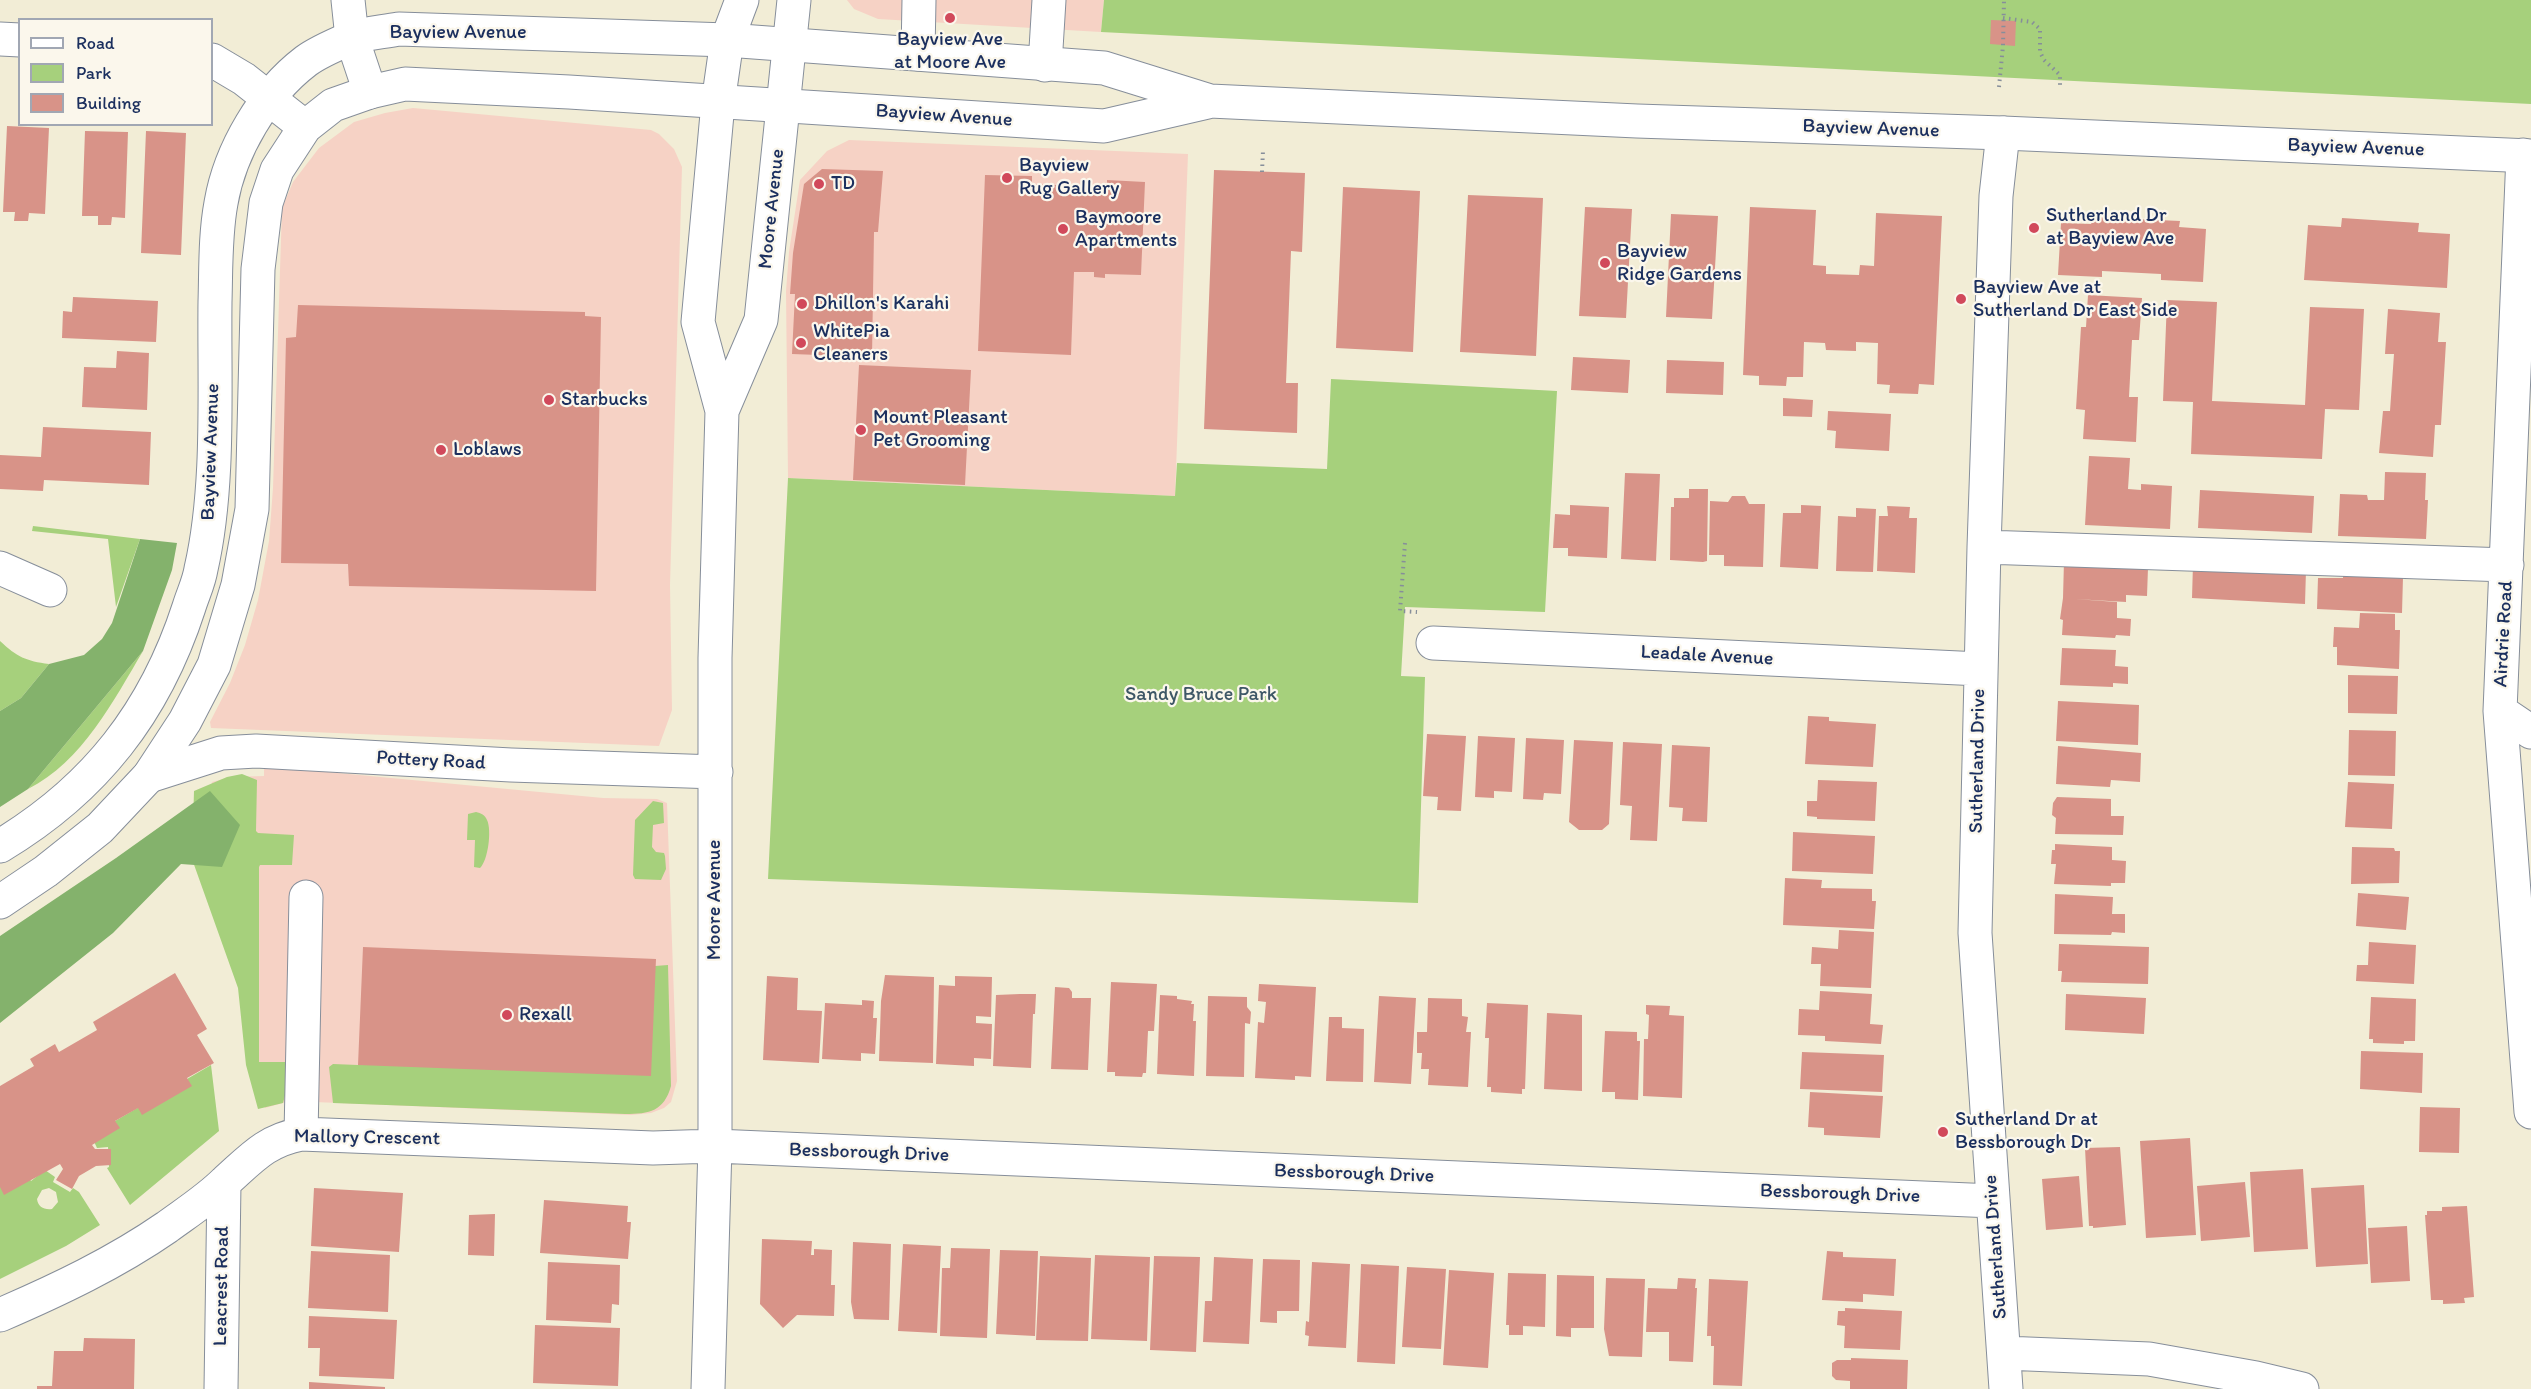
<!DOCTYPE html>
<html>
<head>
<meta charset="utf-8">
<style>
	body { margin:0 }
	#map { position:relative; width:2531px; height:1389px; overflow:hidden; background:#f2edd6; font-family:Itim,sans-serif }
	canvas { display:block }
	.legend { position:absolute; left:18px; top:18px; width:195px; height:108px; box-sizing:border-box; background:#fbf7ec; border:2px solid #a1a7b3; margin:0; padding:8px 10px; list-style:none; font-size:18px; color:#1b2f5e }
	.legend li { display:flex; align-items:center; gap:12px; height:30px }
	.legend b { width:30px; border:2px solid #a1a7b3 }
</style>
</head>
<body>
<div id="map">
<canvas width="2531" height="1389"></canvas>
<ul class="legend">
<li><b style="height:8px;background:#fff"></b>Road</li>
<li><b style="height:16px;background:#a6d07c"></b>Park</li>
<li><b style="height:16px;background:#d89388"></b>Building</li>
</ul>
</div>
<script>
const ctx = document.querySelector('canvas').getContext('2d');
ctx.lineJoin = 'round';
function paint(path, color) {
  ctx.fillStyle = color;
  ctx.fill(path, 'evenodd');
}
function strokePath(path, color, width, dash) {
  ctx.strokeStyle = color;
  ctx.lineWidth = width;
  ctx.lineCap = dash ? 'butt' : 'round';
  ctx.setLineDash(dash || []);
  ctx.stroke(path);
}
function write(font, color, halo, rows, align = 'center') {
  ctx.font = font + ' Itim,sans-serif';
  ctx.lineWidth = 4.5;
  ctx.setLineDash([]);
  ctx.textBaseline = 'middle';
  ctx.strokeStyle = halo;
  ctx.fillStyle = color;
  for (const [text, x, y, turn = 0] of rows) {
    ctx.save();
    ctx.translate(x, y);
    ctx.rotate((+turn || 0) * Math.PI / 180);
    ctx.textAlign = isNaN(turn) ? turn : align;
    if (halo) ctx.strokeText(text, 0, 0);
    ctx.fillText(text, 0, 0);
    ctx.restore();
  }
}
const built = new Path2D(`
	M847 0H1104L1101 32 878 19 854 9Z
	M413 108 651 130 659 134 674 149 682 167 670 585 672 710 659 746 211 728 210 722 230 683 245 645 258 600 269 541 273 488 282 208 293 182 319 148 354 122 385 113Z
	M849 140 1188 154 1175 496 788 478 786 291 789 252 800 180 827 151Z
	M264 766 603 798 657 799 667 803 677 1081 671 1102 664 1108 651 1113 631 1115 290 1101 265 1108 252 1066 210 791 212 782 231 777 264 776Z`);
const green = new Path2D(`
	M1104 0H2531V104L1101 32Z
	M1331 379 1557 391 1545 612 1405 607 1401 676 1425 677 1418 903 768 879 788 478 1175 496 1177 463 1327 469Z
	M33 526 140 539 116 607 108 539 32 531Z
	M0 641C17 657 26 661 49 664L21 698 0 711Z
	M143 651C114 700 82 762 28 789Z
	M242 774 257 780 256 831 258 833 294 835 292 865H260L259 867V1062H287L289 1080 283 1103 258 1109 246 1065 238 988 192 859 194 791 227 777Z
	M653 801 663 803 664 823 653 825 652 847 656 852 664 853 665 856 666 869 661 880 635 879 633 875 635 820Z
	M476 812C481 813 485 815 487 820 492 830 488 861 480 868L474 867 475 840H467L468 814Z
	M668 965 671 1086C664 1111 650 1114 625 1114L333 1103 329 1067 333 1064 358 1065 655 966Z
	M211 1065 219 1131 130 1205 107 1168 109 1167 108 1147 97 1148 91 1135Z
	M45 1170 55 1177 53 1182 70 1192 73 1188 79 1192 100 1225 66 1246 0 1279V1187L26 1172 31 1181ZM49 1188 56 1192 58 1202 52 1209C44 1210 38 1207 37 1199L42 1190Z`);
const forest = new Path2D(`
	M140 539 177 543 172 570 143 651 28 789 0 807V711L21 698 49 664 84 655 102 639 112 623Z
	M210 791 240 825 222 867 181 864 113 933 0 1023V936L116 858Z`);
const building = new Path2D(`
	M1991 20 2016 21 2015 46 1990 44Z
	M7 126 49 128 45 214 29 213 28 221H14L15 212H3Z
	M85 131 128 132 125 218 112 217 111 225H98V216H82Z
	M146 131 186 133 181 255 141 253Z
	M822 169 883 171 878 232H874L872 357 792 354 795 294H790L793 253 804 184Z
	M1214 170 1305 173 1302 252 1291 251 1286 383H1298L1297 433 1204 429Z
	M985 175 1032 176V184L1107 187V180L1145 182 1141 275 1105 274V278L1094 277V272H1074L1071 355 978 351Z
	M1343 187 1420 191 1413 352 1336 348Z
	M1468 195 1543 198 1536 356 1460 352Z
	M1585 207 1632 209 1626 318 1579 316Z
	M1750 207 1816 210 1813 265 1826 266V274L1859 275 1860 265 1874 266 1876 213 1942 216 1934 385 1919 384 1918 394 1889 393 1890 385 1877 384 1878 343 1856 342V351L1826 350 1825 343 1804 342 1803 377H1787L1786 386 1759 385V376L1743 375Z
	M1671 214 1718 216 1712 319 1666 317Z
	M2091 217 2180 221 2179 227 2206 229 2203 282 2161 280V274L2102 271V277L2058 275 2061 223 2091 224Z
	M2342 218 2419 223 2418 232 2450 234 2447 288 2304 280 2308 225 2341 227Z
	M2088 295 2142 298 2139 340H2132L2129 397H2138L2136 442 2083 439 2085 410 2076 409 2081 327H2086Z
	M73 297 158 301 156 342 62 338 63 311 72 312Z
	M2167 300 2217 302 2212 401 2305 405 2310 307 2364 309 2359 410 2325 409 2322 459 2191 454 2193 402 2163 401Z
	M298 305 585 312V316L601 317 596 591 349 586 348 564 281 563 286 338 296 337Z
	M2388 309 2440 313 2438 342H2446L2441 425H2435L2433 457 2379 453 2383 411H2390L2394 354H2385Z
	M117 351 149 353 147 410 82 407 84 367 116 368Z
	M1573 357 1630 360 1628 393 1571 390Z
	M1667 360 1724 362 1723 395 1666 393Z
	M859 365 971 370 965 485 853 480Z
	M1783 398 1813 400 1812 417 1783 416Z
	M1828 411 1891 414 1889 451 1835 448 1836 431 1827 430Z
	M43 427 151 432 149 485 44 480 43 491 0 489V455L41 457Z
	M2089 456 2130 458 2128 489 2141 490V484L2172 486 2170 529 2085 525Z
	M2385 472 2426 473 2425 500H2428L2426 539 2338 536 2340 494 2367 495 2368 500H2384Z
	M1625 473 1660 474 1656 561 1621 559Z
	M1689 489H1708L1707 561 1703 562 1670 560 1671 507H1674V498H1689Z
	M2200 490 2314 496 2312 533 2198 528Z
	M1732 496H1745L1749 504H1765L1763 567 1724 566V555H1709L1710 501 1728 502Z
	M1570 505 1609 507 1607 558 1568 556V548H1553L1555 514 1570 515Z
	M1801 505 1821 506 1818 569 1780 567 1783 513H1801Z
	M1887 506 1910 507 1909 518H1917L1915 573 1877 571 1879 516H1888Z
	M1856 508 1876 509 1873 572 1836 571 1838 516 1856 517Z
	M2064 561 2148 568 2147 596 2126 595V602L2075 599 2117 602V618L2131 619 2130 636 2116 635 2115 638 2062 635 2063 620 2060 619 2063 598Z
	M2193 564 2306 570 2305 604 2192 598Z
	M2343 575 2403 577 2402 613 2317 609 2318 578H2343Z
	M2360 613 2395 614V630H2400L2399 669 2337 665V647H2333L2334 627 2359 628Z
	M2062 648 2116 650 2115 666 2128 667V684L2113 683V687L2060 685Z
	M2348 675 2398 676 2397 714 2348 713Z
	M2058 701 2139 705 2138 745 2056 741Z
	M1808 716 1829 717V721L1876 724 1873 767 1805 764Z
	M2349 730 2396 731 2395 776 2348 775Z
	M1427 734 1466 736 1461 811 1437 810 1438 797 1423 796Z
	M1478 736 1515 738 1512 792 1494 791V798L1475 797Z
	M1526 738 1564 740 1561 794 1544 793 1543 800 1523 799Z
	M1574 740 1613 742 1609 824 1602 830H1579L1569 822Z
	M1623 742 1662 744 1657 841 1630 840 1632 806 1620 805Z
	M1672 745 1710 747 1707 822 1682 821 1683 808 1669 807Z
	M2058 746 2141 753 2140 782 2111 780 2110 787 2056 784Z
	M1818 780 1877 782 1875 821 1817 819V817L1807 816V801H1817Z
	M2348 782 2394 784 2392 829 2345 827Z
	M2057 797 2111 799V816H2124L2123 835 2055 834 2056 818 2052 815 2053 803Z
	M1793 832 1875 836 1873 874 1792 871Z
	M2055 844 2112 847V860L2126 861 2125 883H2111V886L2054 884 2056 864H2051L2052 850H2055Z
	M2352 847 2394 848 2395 851H2400L2399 883 2351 884Z
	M1785 878 1822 880 1821 888 1872 889V901H1876L1874 929 1783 925Z
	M2358 893 2409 897 2406 930 2356 926Z
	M2055 894 2113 897 2112 914H2125V933L2112 932 2111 935 2054 934Z
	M1839 930 1874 932 1871 988 1820 986 1821 964H1811L1812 947 1838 949Z
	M2369 942 2416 945 2414 984 2356 981 2357 965H2368Z
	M2059 944 2149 947 2148 984 2061 982 2062 971H2058Z
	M363 947 656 959 651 1076 358 1065Z
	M175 973 207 1029 197 1035 214 1063 187 1078 192 1086 142 1115 138 1108 115 1121 120 1128 92 1145 95 1149H111V1165L96 1166 79 1176 72 1189 56 1180 63 1169 60 1164 4 1195 0 1187V1086L34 1066 30 1059 55 1044 59 1052 97 1030 93 1022Z
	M885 975 934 977 933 1063 879 1061 881 1001Z
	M767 976 798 978 797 1010 822 1011 819 1063 763 1060Z
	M955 976 992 977 991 1017 976 1016V1023L992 1024 991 1059 974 1058V1066L936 1064 939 985 955 986Z
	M1111 982 1157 984 1154 1031H1148L1146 1073H1143L1142 1077 1115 1076V1072H1107Z
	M1259 984 1316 987 1311 1077 1295 1076V1080L1255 1078 1258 1022 1264 1023 1266 1002 1258 1001Z
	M1055 987 1069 988 1072 992V998H1091L1088 1070 1051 1069Z
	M1820 991 1872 994 1870 1024 1883 1025 1881 1044 1825 1041V1036L1798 1035 1799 1009 1819 1010Z
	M1020 994H1036L1035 1014H1033L1031 1068 993 1066 996 995Z
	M2066 994 2146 998 2144 1034 2065 1030Z
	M1160 995 1177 996V999L1192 1001 1191 1004H1194L1193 1021H1196L1194 1076 1157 1074Z
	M1208 996 1247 997V1007L1251 1012 1250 1024 1245 1023 1244 1077 1206 1076Z
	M1379 996 1416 998 1411 1084 1374 1082Z
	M2371 997 2416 999 2415 1041H2404V1044L2373 1043V1039H2369Z
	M1428 998 1462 999V1016L1468 1017 1466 1032H1471L1468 1087 1428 1085 1429 1069H1421L1422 1053H1417V1032H1427Z
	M862 1000 874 1001 873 1018H877L875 1054 861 1053V1061L822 1059 825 1003 862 1005Z
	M1487 1003 1528 1005 1525 1089H1522V1094L1491 1092V1087H1487L1489 1038H1485Z
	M1646 1005 1670 1006 1669 1015 1684 1016 1682 1098 1643 1096 1644 1039H1648L1649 1015 1646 1014Z
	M1547 1013 1582 1015V1091L1544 1089Z
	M1329 1017H1342V1028L1364 1029 1363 1082 1326 1081Z
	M1605 1031 1637 1032V1041H1640L1638 1100 1615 1099V1092H1602Z
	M2361 1051 2423 1053 2422 1093 2360 1089Z
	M1802 1052 1884 1055 1882 1092 1800 1089Z
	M1810 1092 1883 1096 1880 1138 1824 1135V1128L1808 1127Z
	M2420 1107 2460 1108 2459 1153 2419 1152Z
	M2190 1138 2196 1235 2146 1238 2140 1141Z
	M2120 1147 2126 1225 2093 1228V1226H2089L2085 1148Z
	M2303 1169 2308 1249 2254 1252 2250 1172Z
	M2079 1176 2083 1227 2046 1230 2042 1179Z
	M2245 1182 2250 1237 2201 1241 2197 1186Z
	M2364 1185 2368 1264 2316 1267 2311 1188Z
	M314 1188 403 1193 399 1252 311 1246Z
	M544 1200 628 1206 627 1222H631L628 1259 540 1253Z
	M2467 1206 2474 1297 2464 1298 2465 1303 2443 1304V1300H2431L2425 1215H2427V1211H2442V1207Z
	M495 1214 494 1256 468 1255 469 1215Z
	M2407 1226 2410 1281 2371 1283 2368 1228Z
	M762 1239 812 1241 811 1255H814V1249L832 1250 831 1285H835L834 1316 797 1315 783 1328 760 1304Z
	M853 1242 891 1244 889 1320 854 1319 851 1302Z
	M903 1244 941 1246 937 1333 898 1331Z
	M951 1248 990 1249 987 1338 940 1336 942 1268H950Z
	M1000 1250 1038 1251 1035 1336 996 1334Z
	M311 1251 390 1255 388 1312 308 1308Z
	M1827 1251 1843 1252V1257L1896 1259 1894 1296 1863 1294V1302L1822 1300Z
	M1095 1255 1150 1257 1147 1341 1091 1339Z
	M1040 1256 1091 1258 1088 1341 1036 1340Z
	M1154 1256 1200 1257 1196 1352 1150 1350Z
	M1214 1257 1253 1259 1249 1344 1203 1342 1205 1301H1212Z
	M1263 1259 1300 1260 1299 1311H1277V1323L1260 1322Z
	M548 1262 620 1265 619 1305 612 1304 611 1323 546 1320Z
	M1312 1262 1350 1264 1346 1348 1308 1346 1309 1336 1305 1335 1306 1321 1309 1322Z
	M1361 1264 1399 1266 1395 1364 1357 1362Z
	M1407 1267 1446 1269 1441 1349 1402 1347Z
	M1449 1270 1494 1273 1488 1368 1443 1365Z
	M1508 1273 1546 1274 1545 1327 1523 1326V1335H1509V1325H1506Z
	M1557 1275 1594 1276V1328H1571V1337L1556 1336Z
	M1606 1278 1645 1279 1642 1357 1609 1356 1604 1329Z
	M1678 1278 1696 1279 1695 1288H1697L1693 1362 1669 1361V1332H1646L1648 1288 1677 1289Z
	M1709 1279 1748 1281 1742 1386 1713 1385 1714 1346H1711V1336H1707Z
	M1845 1308 1902 1311 1900 1350 1844 1348 1845 1326 1837 1325 1838 1311H1845Z
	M309 1316 397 1320 394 1379 319 1376 320 1348H308Z
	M535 1325 620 1328 618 1386 533 1383Z
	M84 1338 135 1339 134 1389H37V1386H52L54 1351H83Z
	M1851 1358 1908 1360 1907 1389H1850V1381L1836 1380 1832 1376V1363L1837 1360H1851Z
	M309 1382 385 1387V1389H309Z`);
const path = new Path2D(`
	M2003 18 2032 22 2040 29V52L2044 60 2060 75V89
	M1999 87 2003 46 2004 0
	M1262 172 1263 151
	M1405 543 1400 611 1417 612`);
const minor = new Path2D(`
	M348 0 352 38 370 92
	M0 39 20 40
	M918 54 919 0
	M212 60 244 79 305 127
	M1045 65 1049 0
	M2003 133 1996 196 1984 547 1975 933 2006 1389
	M2523 155 2500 711 2531 1112
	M722 411 761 320 794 0
	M1984 547 2507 565
	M0 568 50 590
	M1433 643 1980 669
	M2500 711 2531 732
	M149 776 221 753 256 751 511 765 716 772
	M301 1134 306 897
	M0 1315C58 1290 115 1263 167 1227 186 1213 208 1199 225 1182 251 1159 265 1141 301 1134L653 1148 715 1146 1993 1201
	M2004 1353 2149 1359 2256 1378 2302 1389
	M221 1389 224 1183
	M708 1389 715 1146V658L722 411 698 322 718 103 727 40 742 0`);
const major = new Path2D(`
	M0 846C95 789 155 712 189 607 193 594 199 582 201 569 220 486 214 387 215 302 216 269 215 235 221 203 230 150 264 93 306 61 318 52 337 44 351 38 365 33 384 32 399 29L727 40 1104 68 1210 101 1637 121 2003 133 2531 156
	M0 902 46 871 100 828 149 776 185 721 214 665 238 585 252 509 258 269 266 203 277 170 292 147 305 127 333 105 370 92 405 84 569 92 1104 126 1208 102`);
const markers = [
	[950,18,6,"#d1495b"],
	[1007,178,6,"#d1495b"],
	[819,184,6,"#d1495b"],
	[2034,228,6,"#d1495b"],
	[1063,229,6,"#d1495b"],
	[1605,263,6,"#d1495b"],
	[1961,299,6,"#d1495b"],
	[802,304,6,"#d1495b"],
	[801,343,6,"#d1495b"],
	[549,400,6,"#d1495b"],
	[861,430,6,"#d1495b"],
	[441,450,6,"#d1495b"],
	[507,1015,6,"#d1495b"],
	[1943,1132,6,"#d1495b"]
];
const streetNames = [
	["Bayview Avenue",458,33],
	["Bayview Avenue",944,116,4],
	["Bayview Avenue",1871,129,2],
	["Bayview Avenue",2356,148,2],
	["Moore Avenue",772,209,-84],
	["Bayview Avenue",211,452,-88],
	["Airdrie Road",2504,634,-87],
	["Leadale Avenue",1707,656,3],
	["Pottery Road",431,761,3],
	["Sutherland Drive",1978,761,-89],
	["Moore Avenue",715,900,-90],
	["Mallory Crescent",367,1138,1],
	["Bessborough Drive",869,1153,2],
	["Bessborough Drive",1354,1174,2],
	["Bessborough Drive",1840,1194,2],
	["Sutherland Drive",1996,1247,-94],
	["Leacrest Road",222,1286,-89]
];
const poiNames = [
	["Bayview Ave",950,40,"center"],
	["at Moore Ave",950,63,"center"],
	["Bayview",1019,166],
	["Rug Gallery",1019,189],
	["TD",831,184],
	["Sutherland Dr",2046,216],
	["at Bayview Ave",2046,239],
	["Baymoore",1075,218],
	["Apartments",1075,241],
	["Bayview",1617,252],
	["Ridge Gardens",1617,275],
	["Bayview Ave at",1973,288],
	["Sutherland Dr East Side",1973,311],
	["Dhillon's Karahi",814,304],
	["WhitePia",813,332],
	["Cleaners",813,355],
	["Starbucks",561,400],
	["Mount Pleasant",873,418],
	["Pet Grooming",873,441],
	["Loblaws",453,450],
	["Rexall",519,1015],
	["Sutherland Dr at",1955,1120],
	["Bessborough Dr",1955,1143]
];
const parkNames = [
	["Sandy Bruce Park",1201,695]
];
paint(built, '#f6d2c5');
paint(green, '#a6d07c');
paint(forest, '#84b26c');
paint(building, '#d89388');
strokePath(minor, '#868e9a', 35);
strokePath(major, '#868e9a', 35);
strokePath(path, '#868e9a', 4, [1.5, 4.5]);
strokePath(minor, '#fff', 33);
strokePath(major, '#fff', 33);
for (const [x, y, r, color] of markers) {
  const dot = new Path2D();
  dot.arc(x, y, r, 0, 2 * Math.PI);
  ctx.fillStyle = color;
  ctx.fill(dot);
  strokePath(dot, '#fbf7ec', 2);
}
write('20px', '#1b2f5e', '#fbf7ec', streetNames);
write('20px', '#1b2f5e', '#fbf7ec', poiNames, 'left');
write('20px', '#3e5766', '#fbf7ec', parkNames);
</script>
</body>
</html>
